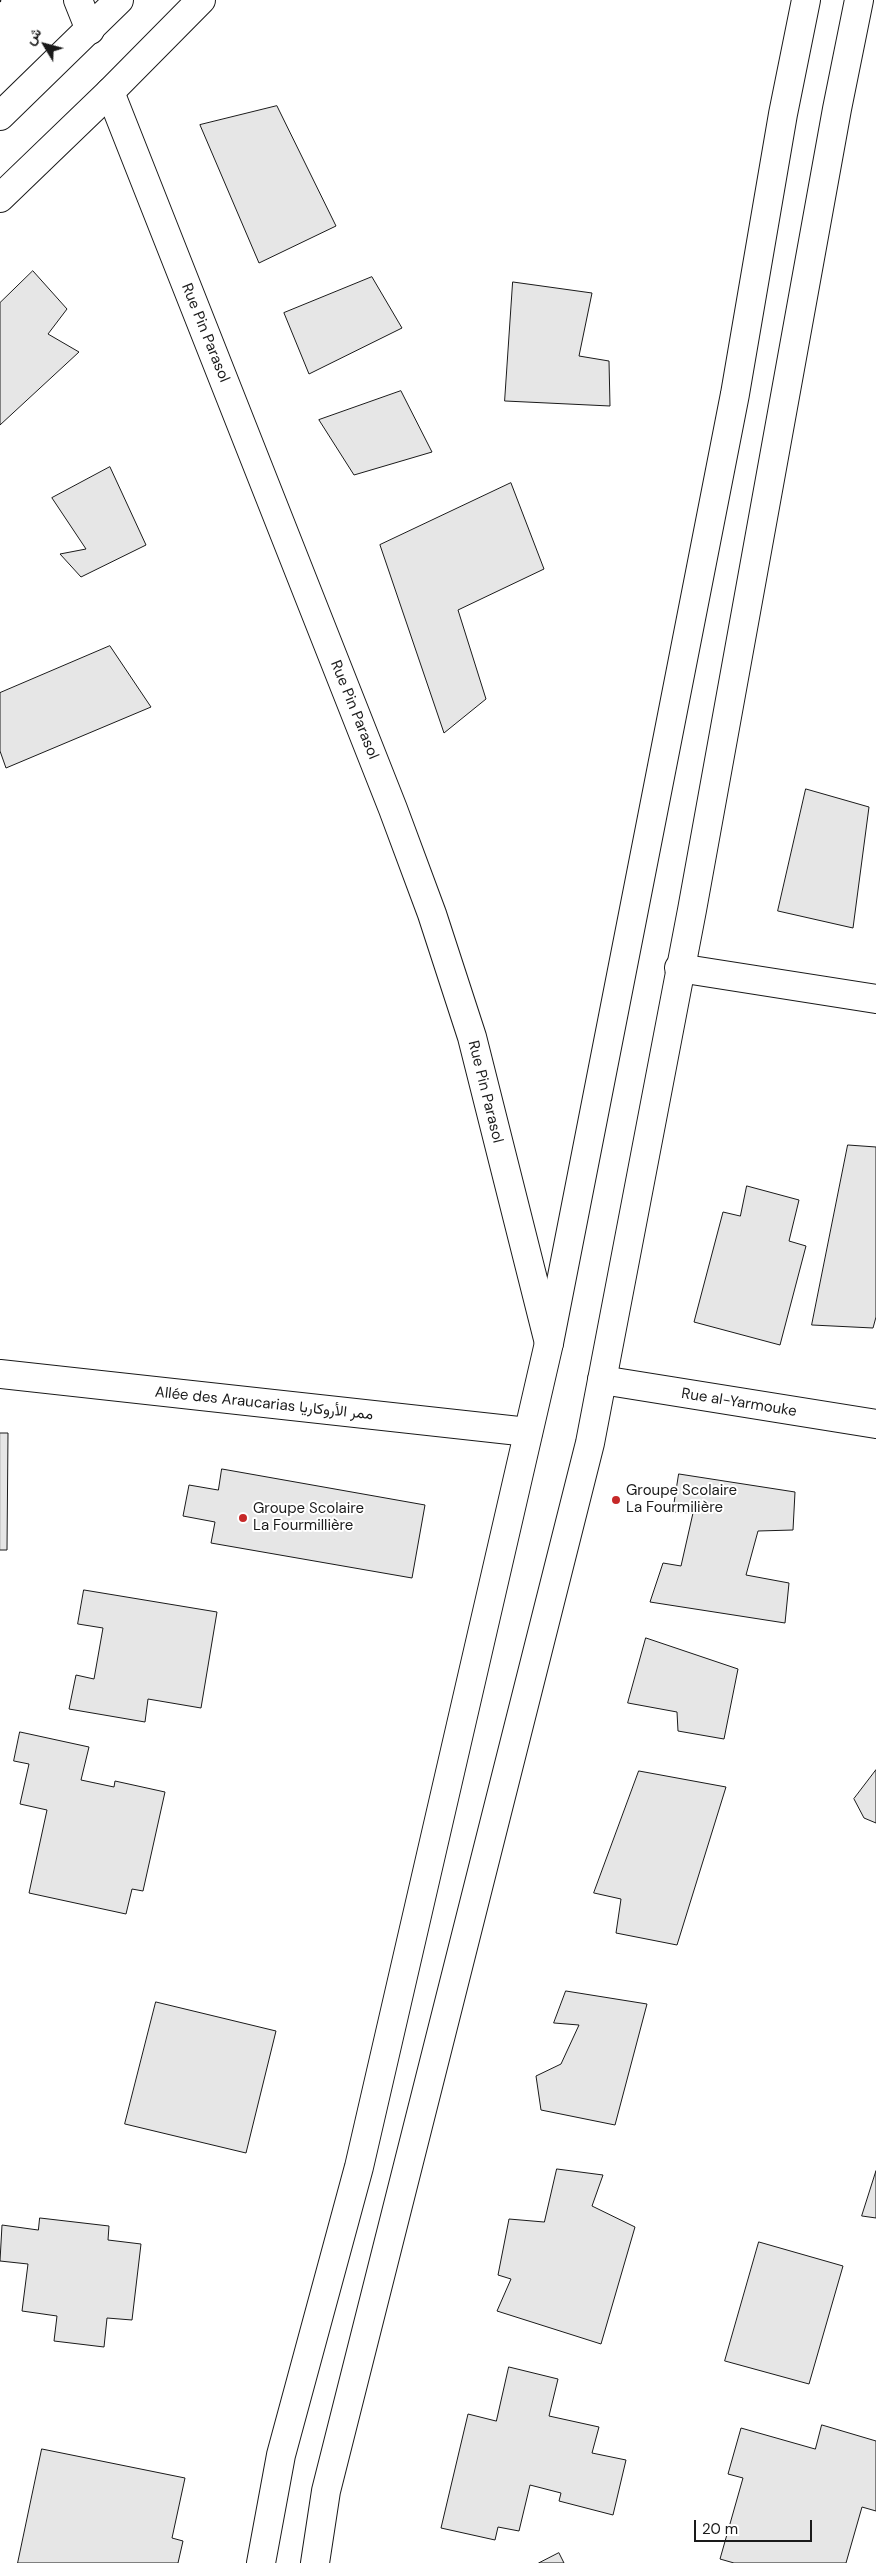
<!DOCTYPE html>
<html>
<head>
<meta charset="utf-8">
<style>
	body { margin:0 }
	#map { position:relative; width:876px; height:2563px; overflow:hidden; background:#fff; font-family:"DM Sans",Vazirmatn,sans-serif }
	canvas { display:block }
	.north { position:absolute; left:20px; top:20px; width:50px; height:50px; -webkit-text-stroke:4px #fff; paint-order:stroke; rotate:307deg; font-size:14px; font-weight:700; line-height:20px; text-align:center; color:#1a1a1a }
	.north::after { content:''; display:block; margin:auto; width:18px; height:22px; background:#1a1a1a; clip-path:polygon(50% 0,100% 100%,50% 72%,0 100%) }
	.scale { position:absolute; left:694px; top:2520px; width:118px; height:22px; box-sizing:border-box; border:2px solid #1a1a1a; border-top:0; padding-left:6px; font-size:15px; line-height:18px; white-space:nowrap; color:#1a1a1a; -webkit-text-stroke:4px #fff; paint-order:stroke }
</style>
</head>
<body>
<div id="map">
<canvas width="876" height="2563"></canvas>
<div class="north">ش</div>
<div class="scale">20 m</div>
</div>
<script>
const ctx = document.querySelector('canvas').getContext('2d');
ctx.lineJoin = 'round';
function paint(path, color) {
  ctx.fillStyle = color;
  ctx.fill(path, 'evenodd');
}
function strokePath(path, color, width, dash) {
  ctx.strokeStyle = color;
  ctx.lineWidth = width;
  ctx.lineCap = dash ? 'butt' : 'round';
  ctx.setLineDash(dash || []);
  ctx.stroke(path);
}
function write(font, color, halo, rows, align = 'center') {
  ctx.font = font + ' "DM Sans",Vazirmatn,sans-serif';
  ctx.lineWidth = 4;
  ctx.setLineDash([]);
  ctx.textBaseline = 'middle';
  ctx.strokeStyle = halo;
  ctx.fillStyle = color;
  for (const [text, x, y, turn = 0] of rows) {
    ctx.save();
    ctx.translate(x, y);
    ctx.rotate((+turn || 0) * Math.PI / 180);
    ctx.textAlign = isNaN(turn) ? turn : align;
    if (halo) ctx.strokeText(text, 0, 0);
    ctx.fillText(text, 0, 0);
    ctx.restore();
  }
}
const building = new Path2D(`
	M277 106 336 226 259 263 200 125Z
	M33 271 67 309 48 334 79 352 0 425V303Z
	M372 277 402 328 309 374 284 313Z
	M513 282 592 293 579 356 609 361 610 406 505 401Z
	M401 391 432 452 354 475 319 420Z
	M110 467 146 545 81 577 60 554 86 549 52 498Z
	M511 483 544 569 458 610 486 699 444 733 380 545Z
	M110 646 151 707 6 768 0 751V693Z
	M806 789 869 807 853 928 778 911Z
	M848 1145 876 1147V1317L873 1328 812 1325Z
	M747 1186 799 1200 789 1241 806 1246 780 1345 694 1322 723 1212 740 1216Z
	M0 1433H8L7 1550H0Z
	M222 1469 425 1505 412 1578 211 1543 215 1522 183 1516 189 1485 218 1490Z
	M679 1474 795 1492 793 1530 758 1531 746 1575 789 1583 785 1623 650 1602 663 1563 681 1566 693 1513 673 1512Z
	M84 1590 217 1612 201 1708 148 1699 145 1722 69 1709 76 1675 94 1679 103 1628 78 1624Z
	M646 1638 738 1669 724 1739 678 1731 677 1712 628 1703Z
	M20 1732 89 1747 81 1780 114 1787 115 1781 165 1792 143 1891 132 1889 126 1914 29 1893 47 1810 20 1804 29 1764 14 1761Z
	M876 1770V1823L864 1818 854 1799Z
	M639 1771 726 1787 677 1945 616 1933 621 1899 594 1893Z
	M566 1991 647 2004 615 2125 541 2110 536 2076 561 2064 579 2025 554 2023Z
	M156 2002 276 2031 246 2153 125 2124Z
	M557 2169 603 2175 592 2206 635 2227 601 2344 497 2311 511 2279 498 2275 509 2219 544 2222Z
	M876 2171V2218L862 2216Z
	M40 2218 109 2226 108 2240 141 2244 132 2320 107 2318 104 2347 54 2341 57 2316 22 2311 28 2264 0 2261 2 2225 38 2230Z
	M759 2242 843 2266 809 2384 725 2361Z
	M509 2367 558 2379 549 2416 599 2427 592 2453 626 2460 613 2515 559 2501 561 2493 530 2485 519 2531 498 2527 495 2540 441 2528 468 2414 496 2421Z
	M822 2425 876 2441V2511L862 2507 846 2563H734L720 2559 743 2478 728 2474 741 2428 815 2449Z
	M42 2449 185 2478 172 2538 183 2541 178 2563H18Z
	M559 2553 564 2563H539Z`);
const minor = new Path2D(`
	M78 0 90 30
	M110 92 393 809 432 914 472 1037 549 1343
	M679 968 876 999
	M0 1374 528 1432
	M602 1380 876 1424`);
const major = new Path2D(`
	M0 116 119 0
	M0 198 110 92 201 0
	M261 2563 281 2455 359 2167 549 1343 735 394 783 114 806 0
	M315 2563 326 2491 590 1443 692 910 837 109 859 0`);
const wall = new Path2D(`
	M0 1V0`);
const markers = [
	[616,1500,5,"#c62828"],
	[243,1518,5,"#c62828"]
];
const streetNames = [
	["Rue Pin Parasol",205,333,68],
	["Rue Pin Parasol",354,710,68],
	["Rue Pin Parasol",485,1092,76],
	["Rue al-Yarmouke",739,1403,9],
	["Allée des Araucarias ممر الأروكاريا",264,1404,6]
];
const poiNames = [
	["Groupe Scolaire",626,1491],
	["La Fourmilière",626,1508],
	["Groupe Scolaire",253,1509],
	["La Fourmillière",253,1526]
];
paint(building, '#e6e6e6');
strokePath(building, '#1a1a1a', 1);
strokePath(minor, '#1a1a1a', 30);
strokePath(major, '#1a1a1a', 30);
strokePath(minor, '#fff', 28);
strokePath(major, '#fff', 28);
strokePath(wall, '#1a1a1a', 2.5);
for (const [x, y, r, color] of markers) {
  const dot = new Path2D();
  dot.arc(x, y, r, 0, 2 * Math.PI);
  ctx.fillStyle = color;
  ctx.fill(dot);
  strokePath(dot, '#fff', 2);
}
write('15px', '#1a1a1a', '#fff', streetNames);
write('15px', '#1a1a1a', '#fff', poiNames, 'left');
</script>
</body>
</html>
